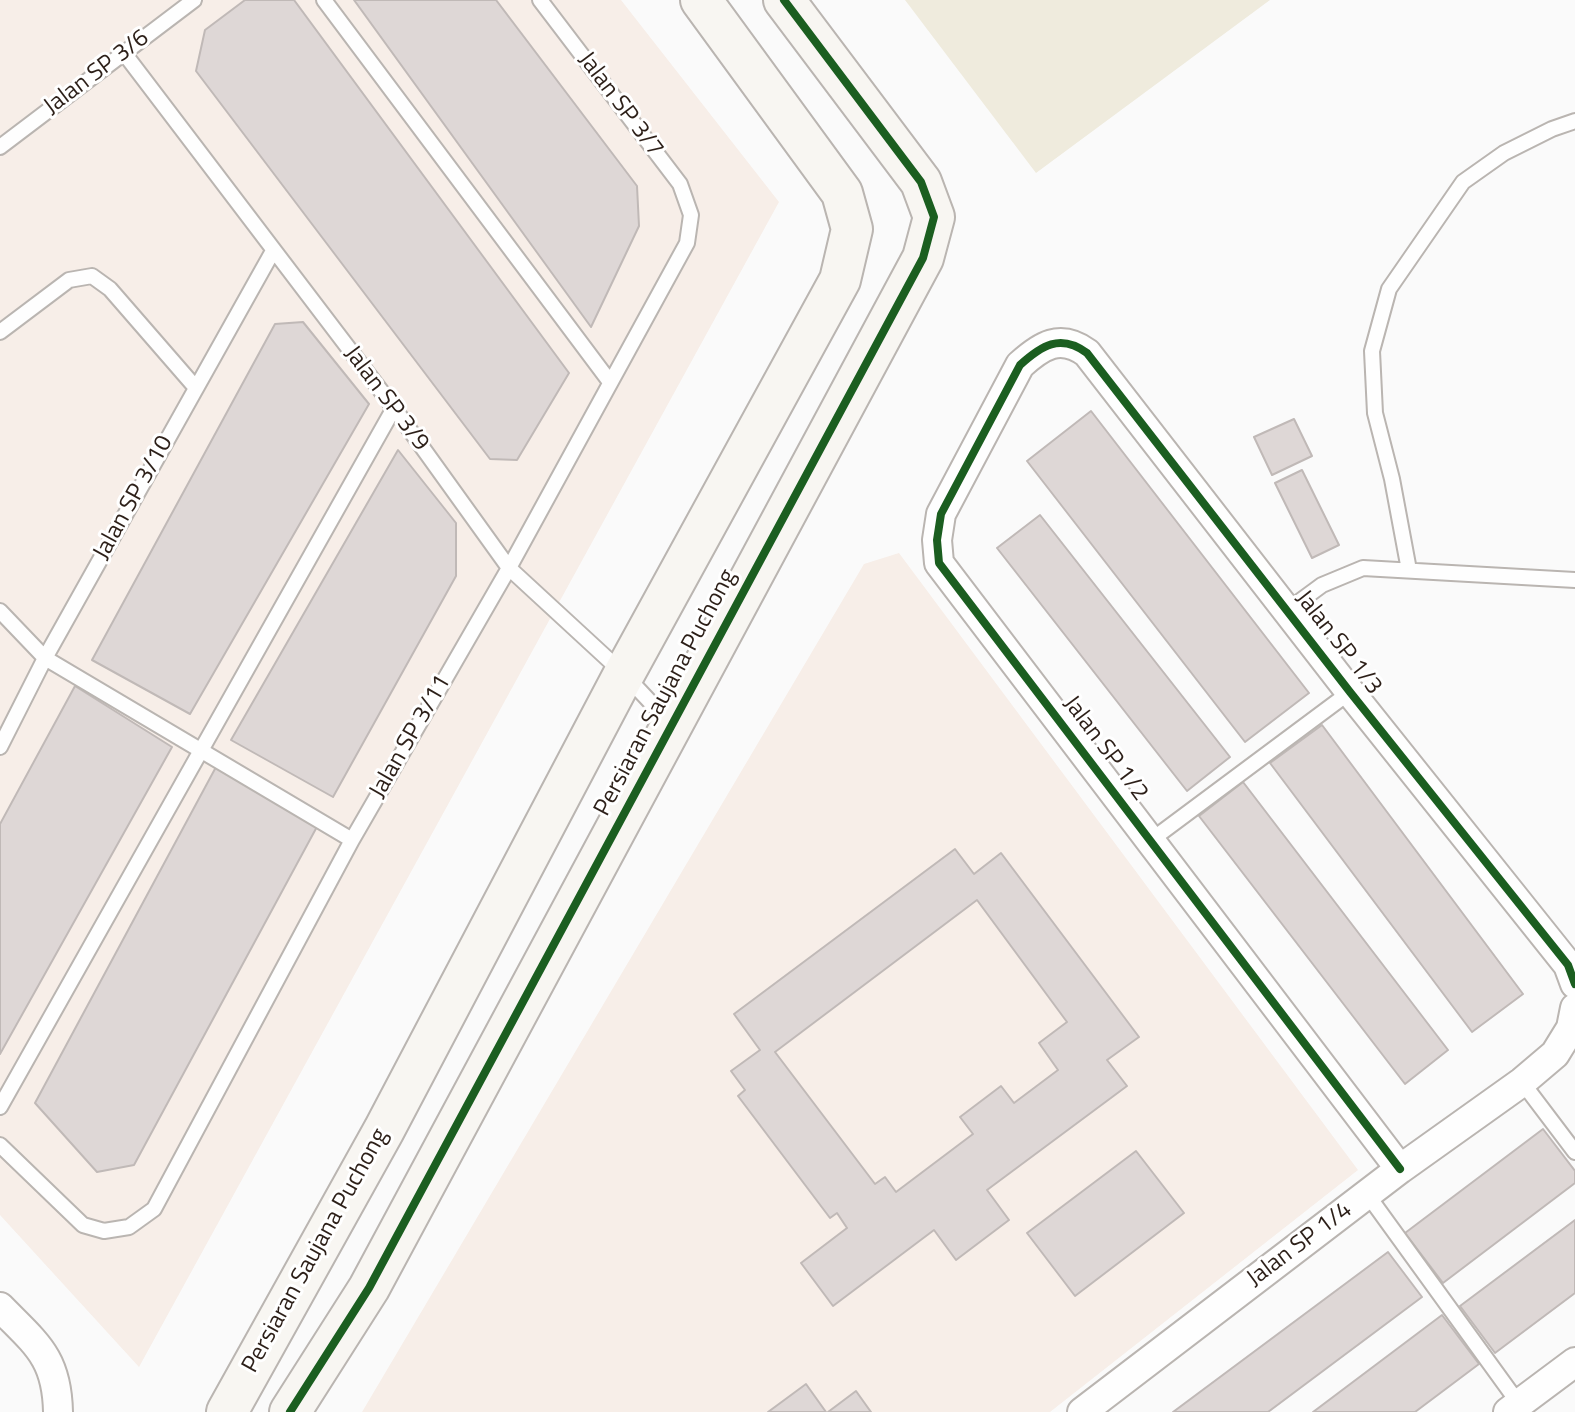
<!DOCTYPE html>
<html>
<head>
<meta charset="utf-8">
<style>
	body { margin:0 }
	canvas { display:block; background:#fafafa }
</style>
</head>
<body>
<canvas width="1575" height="1412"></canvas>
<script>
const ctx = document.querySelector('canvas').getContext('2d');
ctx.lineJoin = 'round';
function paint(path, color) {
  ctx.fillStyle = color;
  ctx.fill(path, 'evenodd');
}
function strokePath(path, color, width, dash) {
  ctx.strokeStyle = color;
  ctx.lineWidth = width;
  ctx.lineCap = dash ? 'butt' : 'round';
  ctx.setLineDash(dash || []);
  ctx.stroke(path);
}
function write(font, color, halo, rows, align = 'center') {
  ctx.font = font + ' "Titillium Web",sans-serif';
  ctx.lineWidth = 6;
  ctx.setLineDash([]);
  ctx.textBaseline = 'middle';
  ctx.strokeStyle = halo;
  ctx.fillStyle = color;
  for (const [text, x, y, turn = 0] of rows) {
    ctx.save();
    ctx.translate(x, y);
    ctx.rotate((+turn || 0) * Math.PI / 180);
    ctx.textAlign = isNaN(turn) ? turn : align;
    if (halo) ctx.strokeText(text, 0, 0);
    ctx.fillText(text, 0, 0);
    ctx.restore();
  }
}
const built = new Path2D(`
	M0 0H621L779 202 139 1367 0 1215Z
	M899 553 1358 1170 1050 1412H362L864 564Z`);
const green = new Path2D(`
	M905 0H1270L1036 173Z`);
const building = new Path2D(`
	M245 0H294L569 373 517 460 490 459 196 71 205 30Z
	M354 0H496L637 186 639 226 591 327Z
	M303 322 369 404 190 714 92 660 275 324Z
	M1091 411 1309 693 1245 742 1027 461Z
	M1294 419 1312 456 1272 475 1254 437Z
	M398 450 456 523V576L333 797 231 740Z
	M1302 470 1339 545 1312 558 1275 483Z
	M1040 515 1230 757 1187 791 997 548Z
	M75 686 172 747 0 1054V824Z
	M1322 725 1523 994 1472 1032 1270 763Z
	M216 767 319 823 134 1165 97 1172 35 1103Z
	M1243 782 1448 1050 1405 1084 1199 816Z
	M955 849 974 874 1001 853 1139 1037 1107 1060 1127 1086 987 1190 1009 1220 956 1260 934 1230 833 1306 801 1263 847 1228 837 1213 830 1218 738 1096 745 1090 731 1071 760 1050 734 1014ZM977 900 1067 1022 1039 1043 1058 1070 1014 1103 1001 1086 960 1117 973 1134 896 1192 885 1177 875 1184 775 1052Z
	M1543 1129 1575 1171V1183L1443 1283 1405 1233Z
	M1136 1151 1184 1213 1075 1296 1027 1233Z
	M1575 1220V1293L1495 1353 1460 1306Z
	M1388 1252 1422 1297 1268 1412H1173Z
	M1442 1315 1479 1364 1415 1412H1313Z
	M806 1384 826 1412H768Z
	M856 1391 871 1412H828Z`);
const lane = new Path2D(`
	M324 0 610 382
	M124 53 394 408 509 568 624 674 670 723
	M0 147 194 0
	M0 332 69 280 92 276 110 289 196 388
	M1409 570 1392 479 1375 413 1372 351 1389 289 1463 182 1504 153 1552 129 1575 121
	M1288 610 1322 585 1363 568 1575 580
	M0 611 45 658 352 840
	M0 747 45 658 273 251
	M1150 841 1350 692
	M1522 1082 1575 1152
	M0 1107 394 408
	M0 1145 83 1225 104 1231 129 1227 154 1209 352 840 509 568 687 243 691 215 680 184 540 0
	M1367 1194 1522 1408`);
const street = new Path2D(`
	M1400 1169 939 563 937 540 941 514 1020 365C1041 346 1060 333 1087 353L1350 692 1568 965 1575 984
	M0 1307C36 1344 57 1357 58 1412
	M1082 1412 1400 1169 1522 1082 1555 1054 1571 1028 1575 1008
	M1508 1412 1575 1362`);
const secondary = new Path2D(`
	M227 1412 384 1130 624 674 840 280 852 229 842 193 701 0
	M290 1412 369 1288 923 258 934 217 921 182 784 0`);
const cycleway = new Path2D(`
	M1400 1169 939 563 937 540 941 514 1020 365C1041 346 1060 333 1087 353L1350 692 1568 965 1575 984
	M290 1412 369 1288 923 258 934 217 921 182 784 0`);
const streetNames = [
	["Jalan SP 3/6",97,73,-37],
	["Jalan SP 3/7",620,105,53],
	["Jalan SP 3/9",386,399,53],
	["Jalan SP 3/10",134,498,-61],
	["Jalan SP 1/3",1338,643,52],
	["Persiaran Saujana Puchong",666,693,-62],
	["Jalan SP 3/11",411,737,-60],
	["Jalan SP 1/2",1105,749,53],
	["Jalan SP 1/4",1300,1245,-37],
	["Persiaran Saujana Puchong",316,1251,-61]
];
paint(built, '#f7eee8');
paint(green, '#efebdd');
paint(building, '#ded7d6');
strokePath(building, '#c0b9b7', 2);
strokePath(lane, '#bab5b1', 18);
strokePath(street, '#bab5b1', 32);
strokePath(secondary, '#bab5b1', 44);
strokePath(lane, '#fefefe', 14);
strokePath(street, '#fefefe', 28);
strokePath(secondary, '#f8f6f2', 40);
strokePath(cycleway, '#1b5e20', 8);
write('24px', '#2c1f18', '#fff', streetNames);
</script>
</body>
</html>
